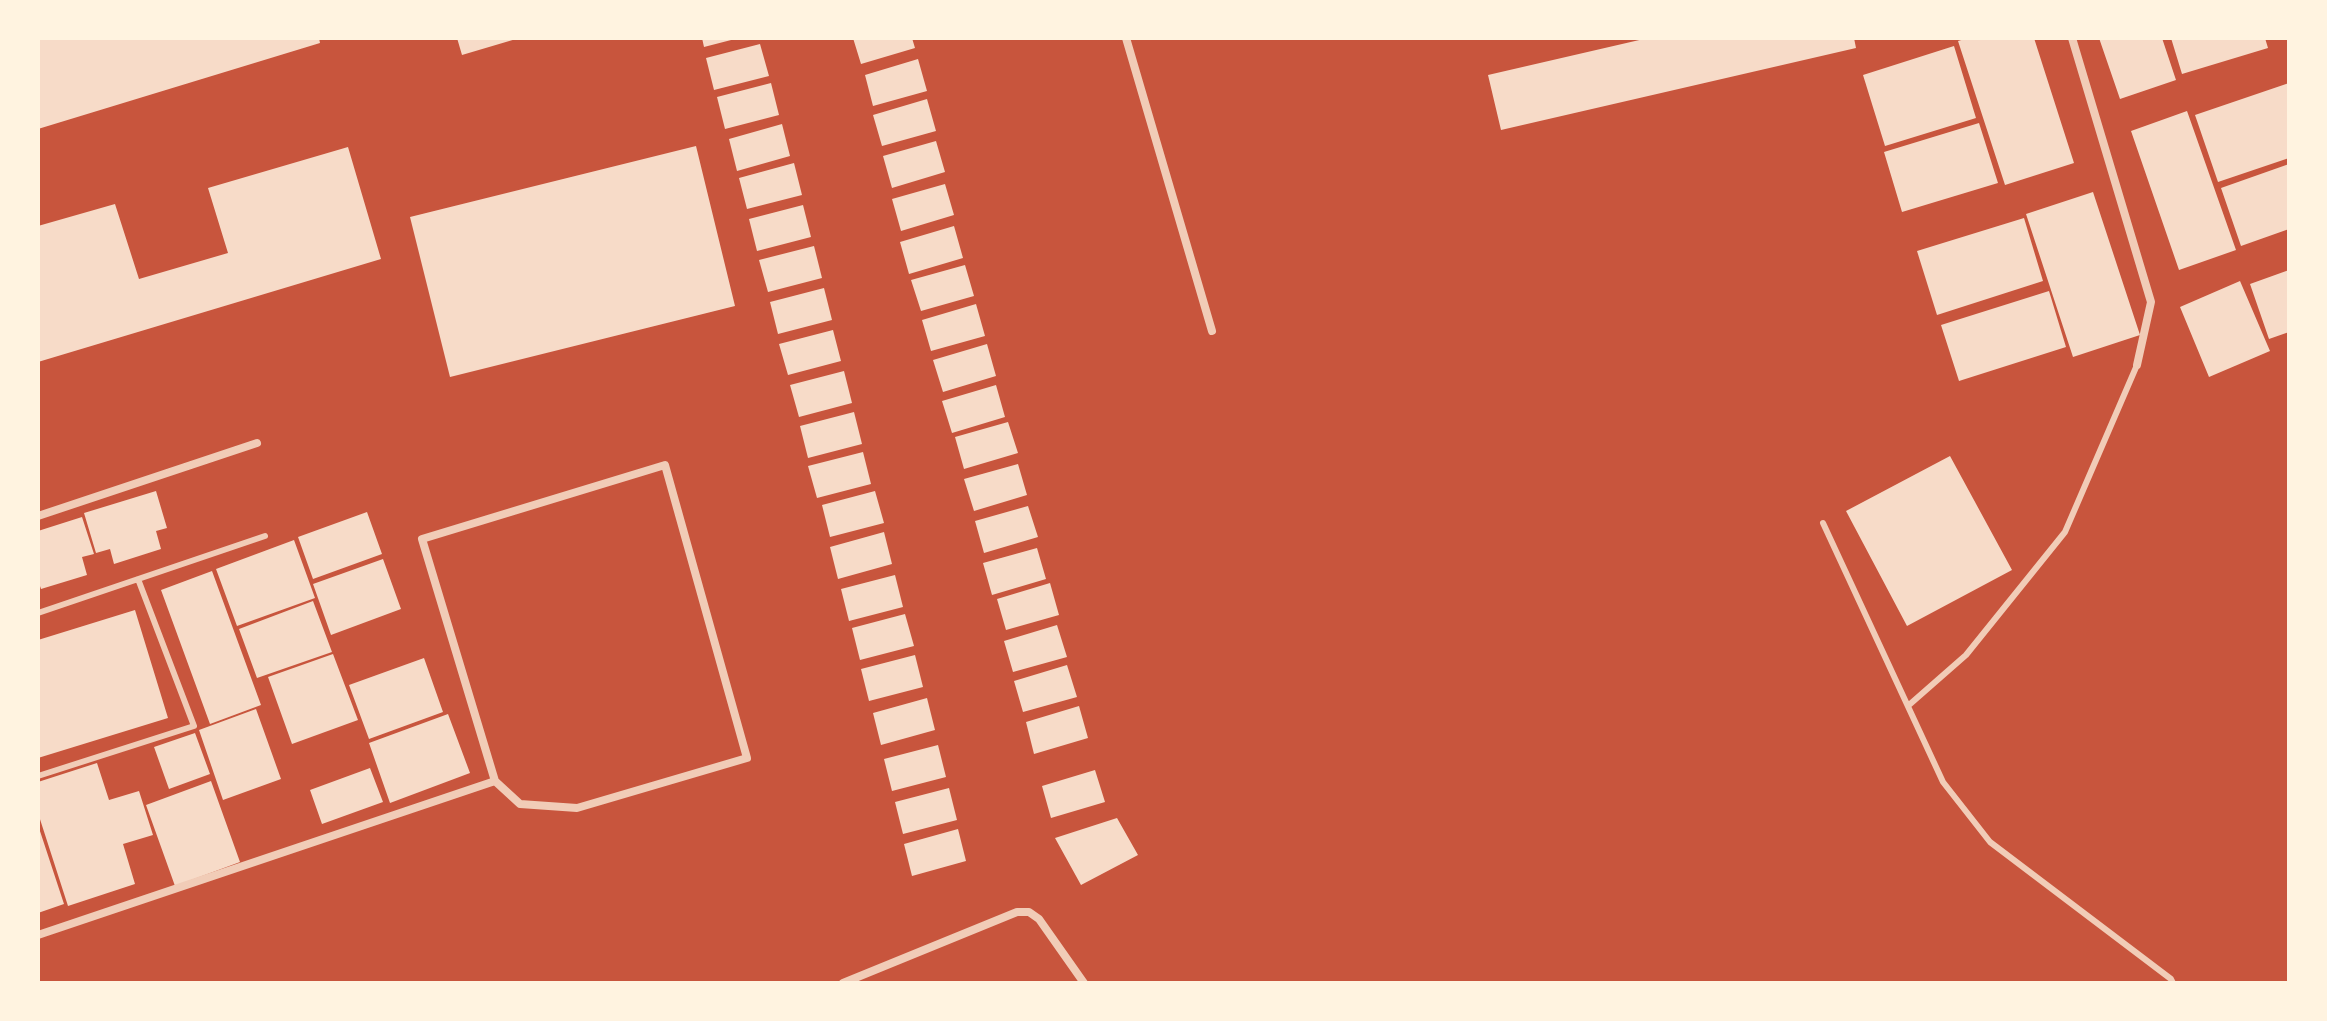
<!DOCTYPE html>
<html>
<head>
<meta charset="utf-8">
<style>
	body { margin:0 }
	#map { position:relative; width:2327px; height:1021px; overflow:hidden; background:#c8553d; font-family:Ubuntu,sans-serif }
	canvas { display:block }
	.frame { position:absolute; inset:0; border:40px solid #fff3e0; pointer-events:none }
</style>
</head>
<body>
<div id="map">
<canvas width="2327" height="1021"></canvas>
<div class="frame"></div>
</div>
<script>
const ctx = document.querySelector('canvas').getContext('2d');
ctx.lineJoin = 'round';
function paint(path, color) {
  ctx.fillStyle = color;
  ctx.fill(path, 'evenodd');
}
function strokePath(path, color, width, dash) {
  ctx.strokeStyle = color;
  ctx.lineWidth = width;
  ctx.lineCap = dash ? 'butt' : 'round';
  ctx.setLineDash(dash || []);
  ctx.stroke(path);
}
const building = new Path2D(`
	M38 38H319L320 43 38 129Z
	M457 38H516V39L462 55Z
	M702 38H735V39L704 47Z
	M853 38H912L915 48 861 64Z
	M1648 38H1854L1856 48 1501 130 1488 75Z
	M1968 38H2034L2074 163 2005 185 1958 41Z
	M2099 38H2162L2176 80 2120 99Z
	M2171 38H2265L2268 48 2182 74Z
	M760 44 769 76 714 90 706 58Z
	M1954 46 1976 118 1885 146 1863 75Z
	M918 59 927 91 873 106 865 75Z
	M771 83 779 115 725 129 717 97Z
	M2289 83V158L2218 182 2195 115Z
	M927 99 936 131 882 146 873 115Z
	M2187 111 2236 250 2179 270 2131 131Z
	M1979 123 1998 183 1902 212 1884 152Z
	M782 124 790 156 737 171 729 139Z
	M936 141 945 172 892 188 883 156Z
	M696 146 735 306 450 377 410 217Z
	M348 147 381 259 38 362V226L115 204 139 279 228 253 208 188Z
	M794 163 802 195 747 209 739 178Z
	M2289 164V229L2241 246 2221 188Z
	M945 184 954 215 901 231 892 199Z
	M2093 192 2140 335 2073 357 2026 214Z
	M803 205 811 237 757 251 749 219Z
	M2024 218 2043 281 1937 315 1917 251Z
	M954 226 963 258 909 274 900 242Z
	M814 246 822 278 768 292 759 260Z
	M965 265 974 296 921 311 911 280Z
	M2289 270V332L2269 339 2250 284Z
	M2240 281 2270 351 2209 377 2180 307Z
	M824 288 832 320 778 334 770 302Z
	M2049 291 2066 347 1959 381 1941 325Z
	M976 304 985 336 931 351 922 320Z
	M833 330 841 361 788 375 779 344Z
	M987 344 996 376 943 392 933 360Z
	M844 371 852 403 799 417 790 385Z
	M996 385 1005 417 952 433 942 401Z
	M854 412 862 444 808 458 800 426Z
	M1008 422 1018 453 964 469 955 437Z
	M863 452 871 484 817 498 808 466Z
	M1950 456 2012 570 1907 626 1846 511Z
	M1018 464 1027 495 974 511 964 479Z
	M156 491 167 528 156 531 161 549 114 564 110 549 96 553 84 513Z
	M875 491 884 523 830 537 822 505Z
	M1028 506 1038 537 984 553 975 521Z
	M367 512 382 554 313 579 298 537Z
	M82 517 94 554 82 557 87 575 41 589 38 580V531Z
	M884 532 892 564 838 579 830 547Z
	M294 540 315 598 237 626 216 569Z
	M1037 548 1046 579 992 595 983 563Z
	M383 559 401 609 331 635 313 584Z
	M212 571 261 705 210 724 161 590Z
	M895 575 903 607 849 621 841 589Z
	M1050 583 1059 615 1006 630 997 599Z
	M313 601 332 652 257 678 239 629Z
	M135 610 168 718 38 758V640Z
	M905 614 914 646 860 660 852 628Z
	M1057 625 1067 657 1013 672 1004 641Z
	M333 654 358 720 292 744 268 677Z
	M915 655 923 687 869 701 861 669Z
	M424 658 443 712 369 739 349 685Z
	M1067 665 1077 697 1023 712 1014 681Z
	M927 698 935 730 881 745 873 713Z
	M1079 706 1088 738 1034 754 1026 722Z
	M256 709 281 779 223 800 199 730Z
	M448 714 470 773 390 803 369 743Z
	M195 733 210 774 169 789 154 747Z
	M938 745 946 777 892 791 884 759Z
	M97 763 109 800 139 791 153 835 123 844 135 884 68 906 38 813V782Z
	M370 768 383 802 322 824 310 790Z
	M1095 770 1105 802 1051 818 1042 786Z
	M211 781 240 862 175 886 146 805Z
	M949 788 957 820 903 834 895 802Z
	M1117 818 1138 855 1081 885 1055 838Z
	M38 825 64 904 38 913Z
	M958 829 966 861 912 876 904 844Z`);
const service = new Path2D(`
	M1823 523 1943 782 1990 842 2171 979 2173 983
	M38 613 265 536
	M1909 705 1966 655 2065 532 2137 365
	M38 776 194 726 138 579`);
const minor = new Path2D(`
	M1126 38 1212 331
	M2072 38 2151 302 2137 365
	M665 465 747 758 577 808 520 804 495 781 422 539Z
	M38 516 257 443
	M38 935 495 781
	M843 983 1017 912H1029L1039 919 1084 983`);
paint(building, '#f7dbc8');
strokePath(service, '#f1ccb7', 6);
strokePath(minor, '#f1ccb7', 8);
</script>
</body>
</html>
